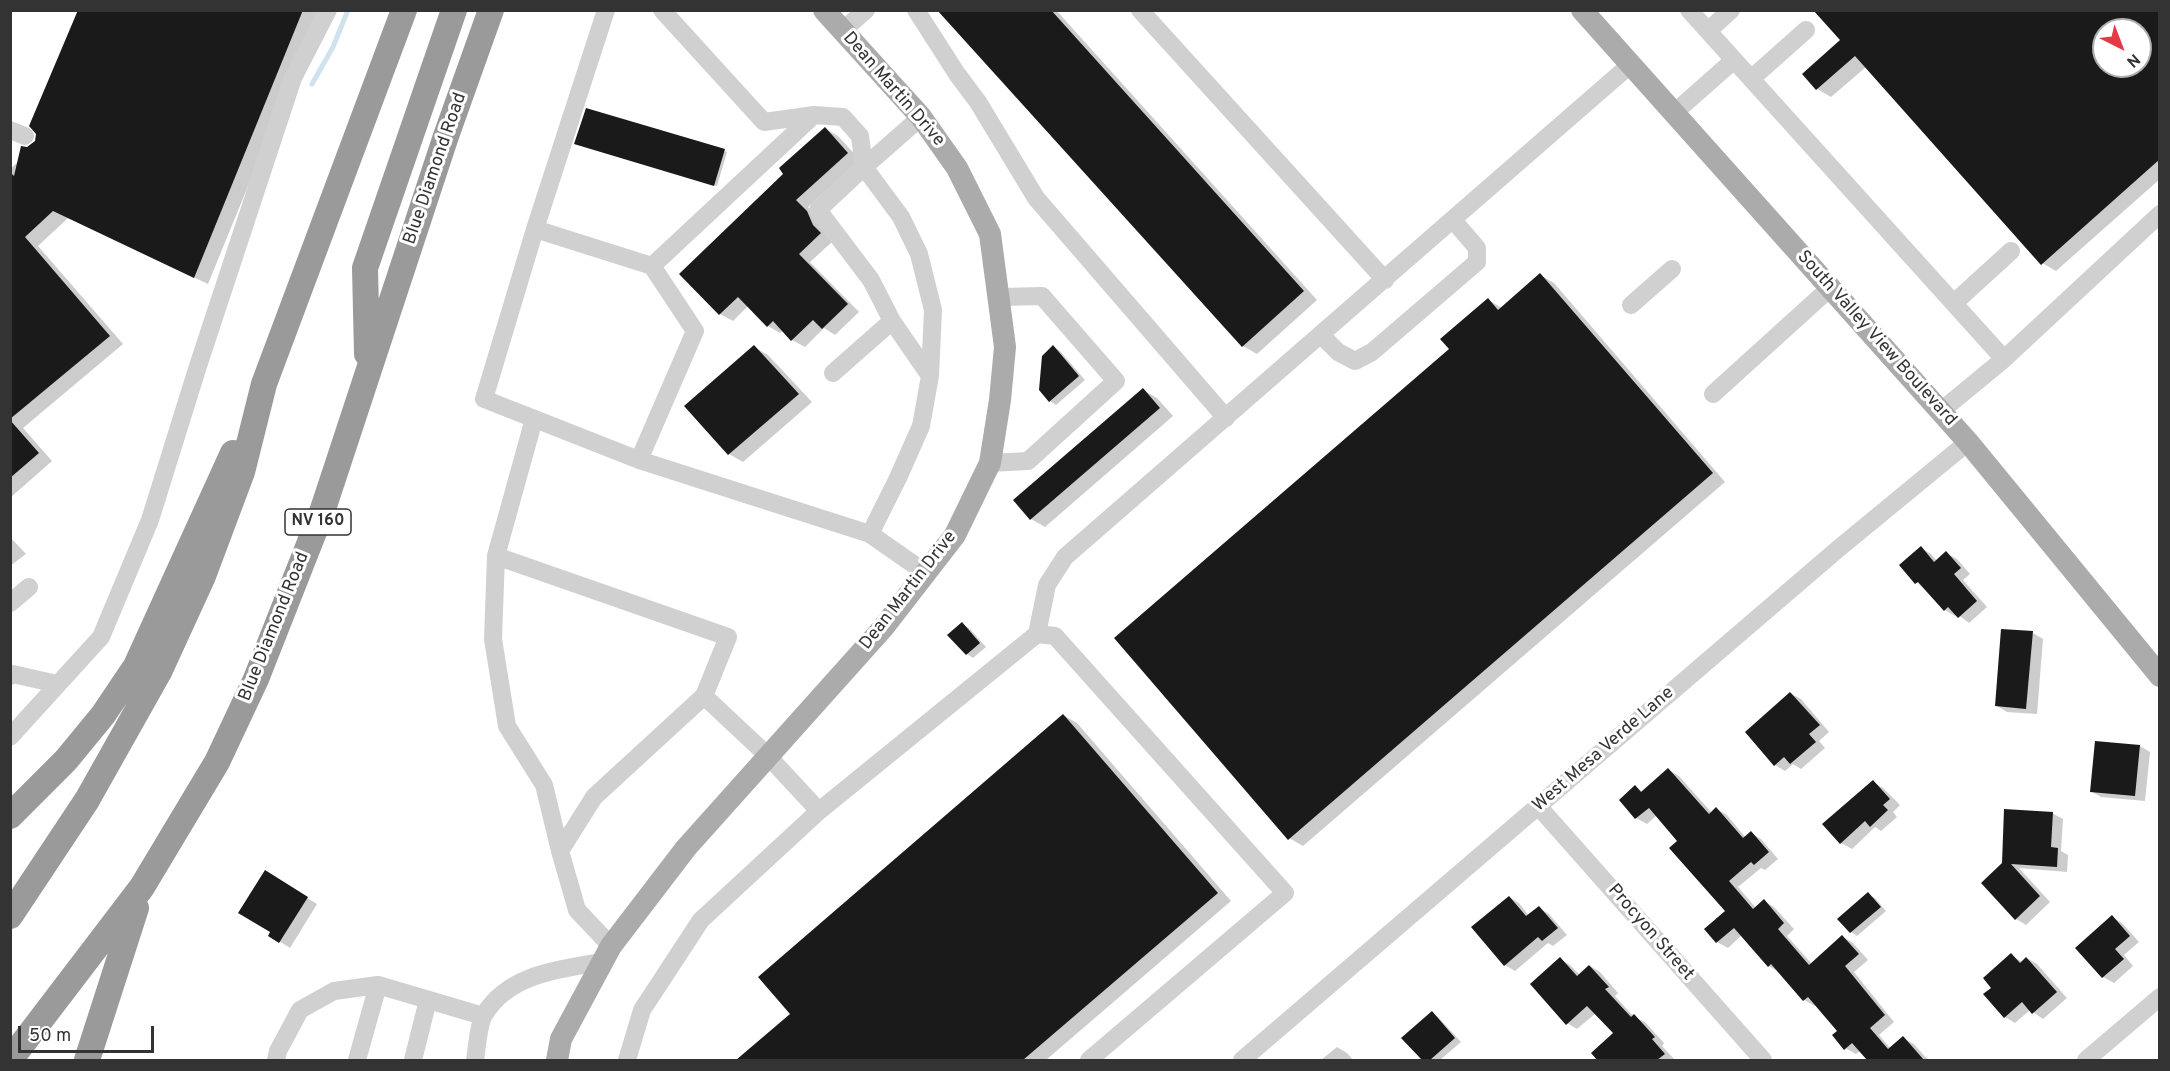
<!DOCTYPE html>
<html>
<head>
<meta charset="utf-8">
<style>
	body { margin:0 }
	#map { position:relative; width:2170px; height:1071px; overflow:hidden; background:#fff; font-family:Overpass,sans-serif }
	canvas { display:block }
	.frame { position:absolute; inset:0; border:12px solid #333; pointer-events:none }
	.north { position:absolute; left:2092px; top:18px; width:60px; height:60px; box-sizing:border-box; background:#fff; border:2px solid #adadad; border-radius:50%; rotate:138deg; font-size:16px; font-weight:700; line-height:24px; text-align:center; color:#333 }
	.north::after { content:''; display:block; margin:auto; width:21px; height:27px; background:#e63946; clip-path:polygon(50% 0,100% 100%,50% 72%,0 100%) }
	.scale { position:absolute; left:18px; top:1026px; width:136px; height:27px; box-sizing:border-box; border:3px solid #333; border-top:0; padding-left:8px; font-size:18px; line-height:21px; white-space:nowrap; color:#333; -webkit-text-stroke:4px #fff; paint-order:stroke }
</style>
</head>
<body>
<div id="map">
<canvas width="2170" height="1071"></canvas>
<div class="frame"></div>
<div class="north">N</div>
<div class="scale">50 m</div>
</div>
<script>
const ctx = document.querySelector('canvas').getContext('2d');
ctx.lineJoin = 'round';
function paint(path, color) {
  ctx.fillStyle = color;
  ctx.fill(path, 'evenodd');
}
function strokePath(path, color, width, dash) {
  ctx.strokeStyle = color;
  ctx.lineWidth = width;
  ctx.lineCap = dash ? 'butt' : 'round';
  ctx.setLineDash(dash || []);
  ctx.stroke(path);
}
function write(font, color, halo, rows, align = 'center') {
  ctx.font = font + ' Overpass,sans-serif';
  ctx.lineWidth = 6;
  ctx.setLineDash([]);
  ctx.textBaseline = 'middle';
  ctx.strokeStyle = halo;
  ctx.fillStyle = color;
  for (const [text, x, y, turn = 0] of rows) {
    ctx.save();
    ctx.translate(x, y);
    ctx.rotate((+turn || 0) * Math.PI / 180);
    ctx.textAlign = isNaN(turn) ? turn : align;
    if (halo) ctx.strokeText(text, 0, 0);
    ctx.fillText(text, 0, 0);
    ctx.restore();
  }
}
const shadow = new Path2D(`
	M80 10H320L208 284 68 218 38 246 123 344 23 428 52 461 10 498V169L19 161 28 149 37 141Z
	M939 10H1056L1317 300 1257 354 1243 346Z
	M2160 10V179L2056 271 2042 263 1866 67 1831 97 1817 89 1804 74 1842 40ZM2104 30H2140V66H2104Z
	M826 129 838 136 860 160 808 207 819 219 833 241 810 262 859 312 835 335 824 328 805 347 792 340 783 330 780 333 768 326 748 306 733 321 720 314 682 274 786 174Z
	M579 145 724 151 727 152 717 186Z
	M1540 275 1554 283 1725 482 1303 846 1289 838 1451 349 1488 300 1502 308Z
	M754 347 768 355 812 402 743 462 729 454Z
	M1054 347 1060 351 1085 380 1056 405 1050 401Z
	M1143 390 1157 398 1173 416 1045 527 1031 519Z
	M10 537 26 554 10 566Z
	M1921 548 1931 554 1937 561 1946 553 1957 559 1970 574 1963 580 1987 607 1969 623 1957 614 1955 616 1945 610 1901 566Z
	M962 624 969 628 986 647 973 658 967 654Z
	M2033 633 2043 639 2037 714 2007 712 1997 706Z
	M1790 693 1801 699 1829 732 1819 741 1825 748 1801 769 1793 764 1785 771 1775 765Z
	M1063 715 1077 723 1231 901 1046 1060H739L792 1014Z
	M2140 746 2150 752 2145 801 2101 797 2091 791Z
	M1669 770 1679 776 1712 813 1717 809 1727 815 1746 838 1751 833 1761 839 1778 859 1765 870 1761 868 1738 887 1756 908 1764 901 1774 907 1794 929 1787 936 1812 964 1843 937 1853 943 1868 960 1854 972 1894 1022 1879 1035 1891 1049 1903 1038 1914 1044 1928 1060H1869L1860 1051 1856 1054 1845 1048 1839 1031 1816 1005 1815 1006 1804 1000 1779 972 1769 966 1742 935 1728 948 1717 942 1727 911 1680 841 1657 815 1647 824 1636 818 1621 800 1636 787 1643 792Z
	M1873 782 1883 788 1900 805 1893 812 1897 817 1881 831 1875 827 1852 849 1841 843 1824 824Z
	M2052 813 2063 819 2061 851 2068 855 2067 872 2019 868 2050 902 2026 925 2016 919 2003 864Z
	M275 878 317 904 290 948 270 935Z
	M1868 894 1875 898 1886 911 1857 936 1851 932Z
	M1509 897 1519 903 1529 916 1539 908 1549 914 1567 935 1553 946 1548 943 1515 971 1505 965Z
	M2112 917 2122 923 2139 942 2124 955 2133 966 2114 983 2103 977 2077 948Z
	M2011 955 2022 962 2027 958 2037 964 2067 998 2043 1019 2030 1010 2015 1023 2005 1017 1993 988Z
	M1560 959 1570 965 1580 975 1590 966 1600 972 1618 993 1615 996 1634 1017 1645 1022 1664 1043 1662 1046 1675 1060H1599L1593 1053 1615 1033 1596 1013 1577 1029 1567 1023Z
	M1432 1013 1438 1017 1461 1042 1440 1060H1424L1403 1038Z
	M1337 1047 1347 1053 1353 1060H1321Z`);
const stream = new Path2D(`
	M312 84 333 47 348 10`);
const building = new Path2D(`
	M78 10H303L194 278 53 211 25 237 110 336 10 419V172L14 176 21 146 27 147 35 141 36 134 29 126Z
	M937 10H1051L1304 291 1242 347Z
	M1813 10H2160V159L2041 265 1855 56 1816 90 1802 74 1840 40ZM2104 30H2140V66H2104Z
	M586 108 725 149 714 186 574 144Z
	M825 127 848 153 796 200 807 211 813 225 821 233 799 254 848 304 822 329 813 320 791 341 773 321 767 327 738 297 719 315 679 274 783 174 779 168Z
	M1540 273 1713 473 1288 840 1114 638 1449 349 1440 339 1488 298 1498 310Z
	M754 345 799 394 728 455 684 406Z
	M1053 345 1079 376 1049 402 1039 390 1042 356Z
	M1143 388 1160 408 1030 520 1013 500Z
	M10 420 39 453 10 478Z
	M1921 546 1934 562 1946 551 1961 568 1954 574 1977 601 1958 618 1948 607 1944 611 1918 582 1915 584 1899 565Z
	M962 622 980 643 966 655 947 635Z
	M2001 629 2033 631 2026 709 1995 706Z
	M1790 692 1820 725 1809 734 1816 742 1790 764 1784 757 1774 766 1745 732Z
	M1063 714 1218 893 1023 1060H736L790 1014 758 977Z
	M2095 741 2140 745 2135 796 2090 792Z
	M1668 768 1709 814 1716 807 1743 838 1751 831 1769 852 1754 865 1751 862 1729 881 1753 909 1764 899 1784 923 1778 929 1809 965 1842 935 1859 954 1845 966 1885 1015 1870 1028 1888 1049 1903 1036 1924 1060H1867L1852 1043 1844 1050 1832 1035 1837 1031 1808 997 1803 1001 1771 964 1768 967 1734 928 1716 943 1704 929 1725 911 1669 848 1677 841 1649 808 1635 819 1619 800 1635 785 1641 792Z
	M1873 780 1890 799 1883 805 1888 810 1870 827 1865 821 1840 844 1822 824Z
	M2004 809 2053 812 2051 847 2058 848 2057 867 2011 864 2040 896 2015 920 1981 883 2002 863Z
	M265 870 308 897 279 943 268 936 270 932 238 913Z
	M1868 892 1881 907 1850 933 1837 919Z
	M1509 896 1526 916 1539 906 1558 928 1542 941 1538 937 1504 966 1471 927Z
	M2112 915 2130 936 2115 949 2124 959 2102 978 2075 948Z
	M2011 953 2020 963 2026 957 2057 992 2032 1014 2022 1002 2004 1018 1983 994 1991 988 1983 978Z
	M1560 957 1577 976 1589 965 1609 987 1605 989 1631 1017 1634 1014 1655 1037 1652 1039 1665 1054 1657 1060H1597L1591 1053 1613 1033 1587 1006 1566 1025 1530 984Z
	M1432 1011 1455 1038 1430 1060H1422L1401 1038Z`);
const minor = new Path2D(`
	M606 10 535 229 652 266 695 331 639 460 870 534
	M662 10 764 122 814 115 843 117 860 136 864 167
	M916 10 957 74 978 102 1036 198 1226 418
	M1140 10 1385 280
	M1689 10 2004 359 2160 214
	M842 31 866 10
	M1708 31 1731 10
	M1751 79 1806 30
	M1674 113 1734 60
	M10 130 25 136
	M864 167 921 117
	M535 229 484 399 639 460
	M652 266 814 115
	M1954 303 2011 251
	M1631 305 1672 269
	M1321 335 1338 352 1355 361 1372 352 1477 262V248L1453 220
	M833 373 892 321
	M1713 394 1830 288
	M1941 411 2004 359
	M534 419 496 556 493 639 507 726 544 785 560 851 577 910 611 946
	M990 463 1028 461 1116 381 1042 296 1000 297
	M496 556 728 637 704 696
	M926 573 870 534 898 478 921 426 930 376 933 310 919 254 901 217 864 167 818 210 871 280 892 321 930 376
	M10 603 29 587
	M1037 634 1047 585 1065 557 1631 64
	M10 676 13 674 57 684
	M10 737 101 637 150 520 198 366 293 78 328 10
	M1538 806 1763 1060
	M560 851 594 797 704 696 768 756 819 811
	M276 1060 278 1051 300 1010 334 991 378 985 483 1016
	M357 1060 378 985
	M413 1060 428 1000
	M475 1060C477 1049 478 1025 484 1015 508 974 560 969 602 962
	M627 1060 642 1010 701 920 819 811 1037 634 1055 636 1285 893 1089 1060
	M1242 1060 1838 549 1968 442
	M2086 1060 2160 997`);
const major = new Path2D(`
	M1582 10 1968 442 2160 676
	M557 1060 561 1039 611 946 686 848 883 628 955 535 990 463 1000 400 1005 347 990 234 957 168 921 117 824 10`);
const highway = new Path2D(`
	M367 354 365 268 454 10
	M10 816 66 760 103 715 136 666 233 453
	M10 916 87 800 159 672 203 576 242 472 264 384 404 10
	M10 1060 142 887 217 762 256 679 323 509 446 136 491 10
	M87 1060 136 908`);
const shields = [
	[318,522,66]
];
const shieldNames = [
	["NV 160",318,522]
];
const streetNames = [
	["Dean Martin Drive",893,90,49],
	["Blue Diamond Road",436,169,-71],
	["South Valley View Boulevard",1876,339,48],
	["Dean Martin Drive",909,591,-52],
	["Blue Diamond Road",275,627,-68],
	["West Mesa Verde Lane",1604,750,-41],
	["Procyon Street",1650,933,49]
];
paint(shadow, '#0003');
strokePath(stream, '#cfe2ee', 5);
paint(building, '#1a1a1a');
strokePath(minor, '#d0d0d0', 18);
strokePath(major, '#ababab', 22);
strokePath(highway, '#9a9a9a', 26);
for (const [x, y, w] of shields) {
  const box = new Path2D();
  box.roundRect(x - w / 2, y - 13, w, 26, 4.5);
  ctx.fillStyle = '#fff';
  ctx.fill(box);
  strokePath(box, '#333', 1.5);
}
write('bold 16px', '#333', null, shieldNames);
write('18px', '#333', '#fff', streetNames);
</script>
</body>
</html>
